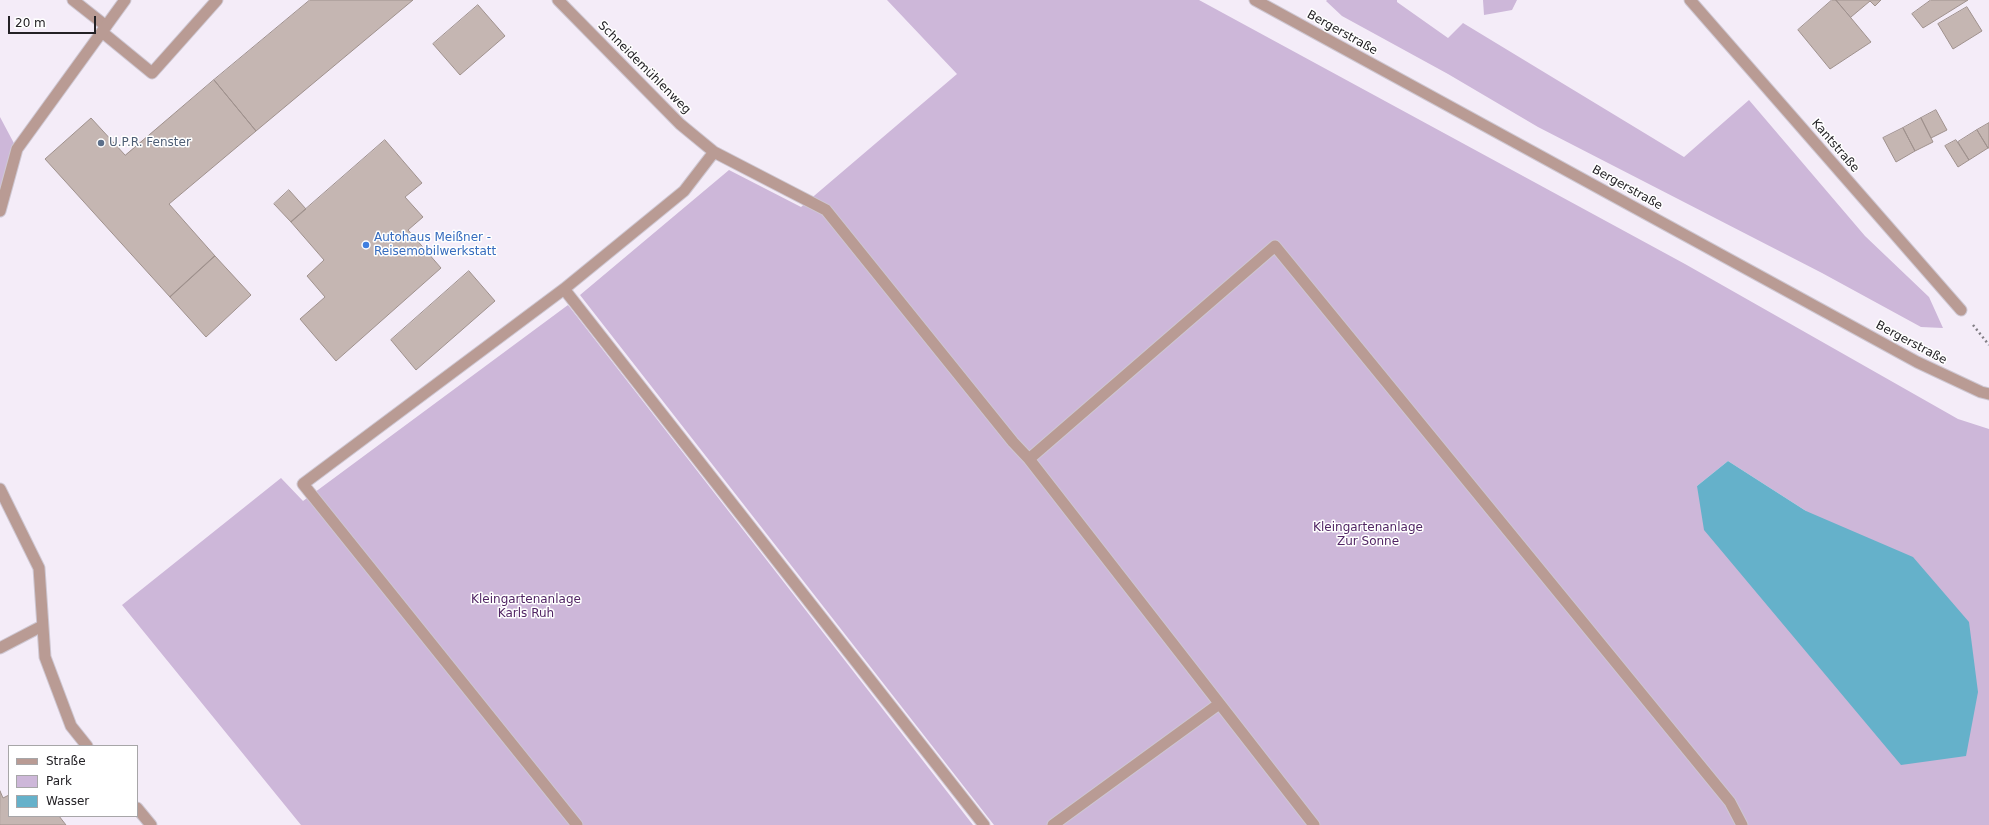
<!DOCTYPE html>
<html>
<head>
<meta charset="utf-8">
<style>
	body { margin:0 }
	#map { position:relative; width:1989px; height:825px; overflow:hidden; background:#f4ecf8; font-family:"DejaVu Sans",sans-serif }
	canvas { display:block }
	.legend { position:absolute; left:8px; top:745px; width:130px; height:72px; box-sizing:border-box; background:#fff; border:1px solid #a7a6a8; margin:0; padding:5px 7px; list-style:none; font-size:12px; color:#232125 }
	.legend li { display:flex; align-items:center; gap:8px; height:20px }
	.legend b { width:20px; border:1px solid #a7a6a8 }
	.scale { position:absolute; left:8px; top:16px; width:88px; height:18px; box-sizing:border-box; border:2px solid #232125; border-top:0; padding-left:5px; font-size:12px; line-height:14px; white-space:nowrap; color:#232125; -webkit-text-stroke:3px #fff; paint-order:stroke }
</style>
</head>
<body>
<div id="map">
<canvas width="1989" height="825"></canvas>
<ul class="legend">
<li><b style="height:5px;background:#b99b94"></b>Straße</li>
<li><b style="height:11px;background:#cdb7d9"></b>Park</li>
<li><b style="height:11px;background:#65b1ca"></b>Wasser</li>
</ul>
<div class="scale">20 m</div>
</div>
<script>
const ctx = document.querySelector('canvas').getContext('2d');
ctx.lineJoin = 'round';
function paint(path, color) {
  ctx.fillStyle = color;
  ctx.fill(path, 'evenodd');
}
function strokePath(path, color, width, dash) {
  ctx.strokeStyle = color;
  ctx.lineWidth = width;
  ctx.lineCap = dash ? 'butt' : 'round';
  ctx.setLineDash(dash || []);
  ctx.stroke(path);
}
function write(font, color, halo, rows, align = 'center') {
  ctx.font = font + ' "DejaVu Sans",sans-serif';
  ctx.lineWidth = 3;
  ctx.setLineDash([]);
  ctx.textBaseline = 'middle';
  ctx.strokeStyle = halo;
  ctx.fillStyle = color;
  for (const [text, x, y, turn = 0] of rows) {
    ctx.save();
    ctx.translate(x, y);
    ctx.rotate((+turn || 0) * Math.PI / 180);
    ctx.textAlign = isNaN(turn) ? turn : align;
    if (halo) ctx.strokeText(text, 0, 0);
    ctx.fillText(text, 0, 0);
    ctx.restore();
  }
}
const green = new Path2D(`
	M887 0H1199L1685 264 1958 419 1989 429V825H994L580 295 729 170 801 207 957 74ZM1728 461 1806 511 1697 486Z
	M1327 0H1397V2L1448 38 1463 23 1684 157 1749 100 1865 236 1929 297 1943 328 1921 327 1822 273 1538 127 1448 74 1342 16 1326 1Z
	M1483 0H1517L1512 10 1484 15Z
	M0 117 17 149 0 211Z
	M568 305 973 825H301L122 605 281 478 303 501Z`);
const water = new Path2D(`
	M1728 461 1806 511 1913 557 1969 622 1978 692 1966 756 1901 765 1704 530 1697 486Z`);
const building = new Path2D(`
	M310 0H413L256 131 214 80Z
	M1832 0H1836L1871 42 1830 69 1798 30Z
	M1836 0H1881L1875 6 1870 1 1851 17Z
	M1931 0H1968L1923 28 1912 14Z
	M478 5 505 36 460 75 433 44Z
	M1967 7 1982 31 1953 49 1938 24Z
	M214 80 256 131 169 204 215 256 170 297 45 159 91 118 125 155Z
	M1936 110 1947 130 1931 138 1921 118Z
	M1921 118 1933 142 1915 151 1903 128Z
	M1989 123V148H1988L1977 130Z
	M1903 128 1915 151 1896 162 1883 138Z
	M1977 130 1988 148 1969 160 1958 142Z
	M385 140 422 183 405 197 423 217 408 230 441 268 336 361 300 319 325 297 307 276 324 260 291 222Z
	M1956 140 1969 160 1958 167 1945 146Z
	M289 190 306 209 291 222 274 204Z
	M215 256 251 295 206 337 170 297Z
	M469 271 495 301 416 370 391 340Z
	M0 791 3 798 9 795V816H59L66 825H0Z`);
const path = new Path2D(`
	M1973 325 1989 345`);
const service = new Path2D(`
	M73 0 106 26
	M558 0 680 124 714 152 826 210 1013 442 1029 459 1314 825
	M102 32 152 73 217 0
	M564 289 984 825
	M1029 459 1275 246 1730 802 1742 825
	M0 648 42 626
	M577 825 303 484 564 289 684 191 714 152
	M1053 825 1219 704`);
const minor = new Path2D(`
	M1255 0 1917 362 1981 392 1989 394
	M1690 0 1961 310
	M0 211 17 149 125 0
	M0 489 39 568 45 657 71 726 87 746
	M137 808 151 825`);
const markers = [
	[101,143,4,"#5c6f8a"],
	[366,245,4,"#3f7fe0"]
];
const streetNames = [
	["Bergerstraße",1342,33,29],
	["Schneidemühlenweg",644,68,45],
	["Kantstraße",1835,146,49],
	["Bergerstraße",1627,188,29],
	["Bergerstraße",1911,343,28]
];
const serviceNames = [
	["U.P.R. Fenster",109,143]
];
const shopNames = [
	["Autohaus Meißner -",374,238],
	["Reisemobilwerkstatt",374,252]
];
const parkNames = [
	["Kleingartenanlage",1368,528],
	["Zur Sonne",1368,542],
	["Kleingartenanlage",526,600],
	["Karls Ruh",526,614]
];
paint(green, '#cdb7d9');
paint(water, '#65b1ca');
paint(building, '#c5b6b2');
strokePath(building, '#9f918d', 1);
strokePath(service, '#cec7d2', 13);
strokePath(minor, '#cec7d2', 13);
strokePath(path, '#827e85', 2.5, [2, 3]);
strokePath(service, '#b99b94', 11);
strokePath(minor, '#b99b94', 11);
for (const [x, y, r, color] of markers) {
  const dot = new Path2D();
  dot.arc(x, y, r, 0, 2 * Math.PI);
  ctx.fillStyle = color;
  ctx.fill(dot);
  strokePath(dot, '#fff', 1.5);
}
write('12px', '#232125', '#fff', streetNames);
write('12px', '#4e5e75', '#fff', serviceNames, 'left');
write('12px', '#366cbe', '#fff', shopNames, 'left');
write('12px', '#512564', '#fff', parkNames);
</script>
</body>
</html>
